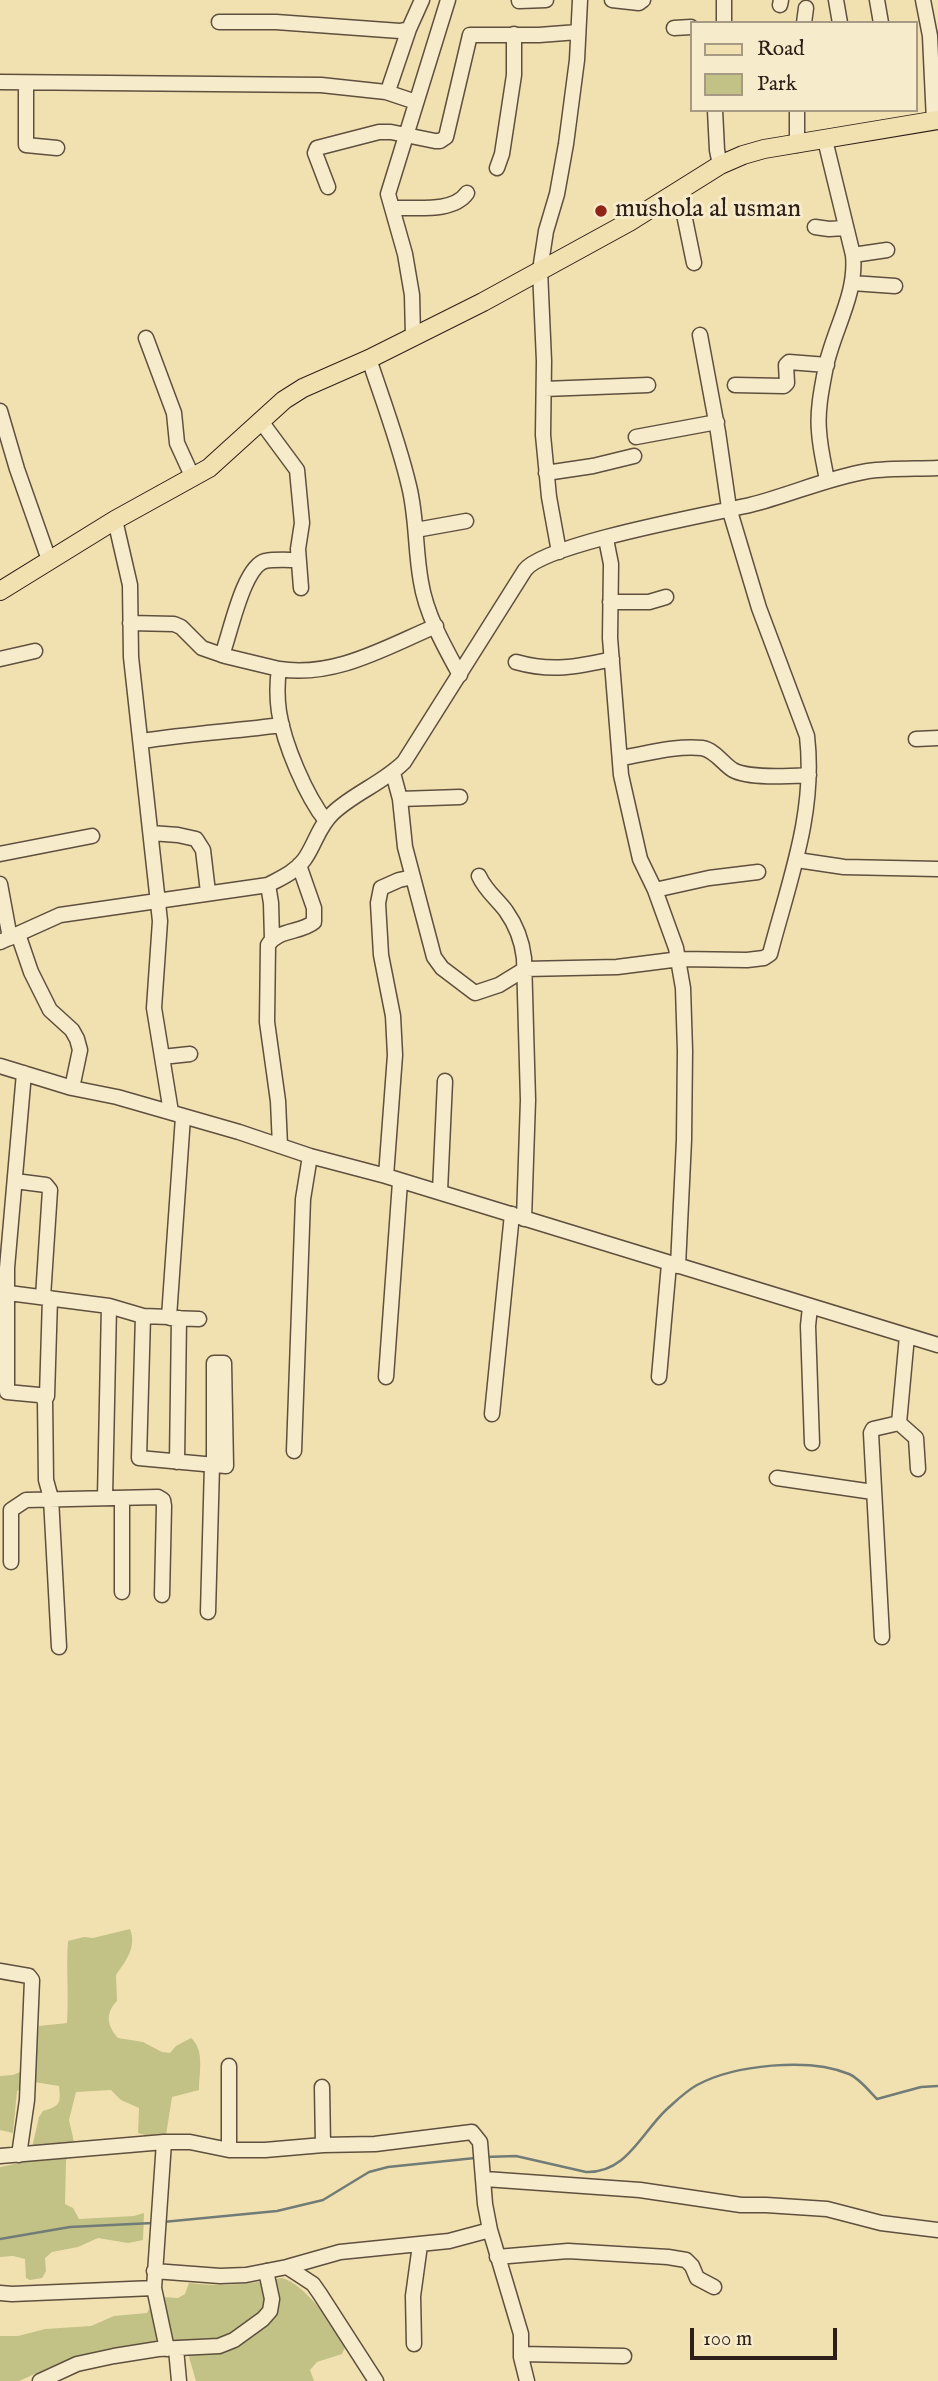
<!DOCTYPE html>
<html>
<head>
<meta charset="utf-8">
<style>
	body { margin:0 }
	#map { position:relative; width:938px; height:2381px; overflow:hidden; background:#f1e1b0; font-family:"IM FELL English",serif }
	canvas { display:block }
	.legend { position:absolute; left:690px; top:21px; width:228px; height:91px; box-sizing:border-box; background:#f6eccc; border:2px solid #a69a84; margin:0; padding:9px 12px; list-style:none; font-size:21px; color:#2e1e18 }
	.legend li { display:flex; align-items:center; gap:14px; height:35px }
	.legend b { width:35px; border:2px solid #a69a84 }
	.scale { position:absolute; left:690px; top:2328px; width:147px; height:32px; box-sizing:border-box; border:4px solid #2e1e18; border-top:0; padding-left:9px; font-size:21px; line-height:24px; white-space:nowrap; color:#2e1e18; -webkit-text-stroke:5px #f6eccc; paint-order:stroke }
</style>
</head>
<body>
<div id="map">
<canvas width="938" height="2381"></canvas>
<ul class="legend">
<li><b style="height:9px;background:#f1e1b0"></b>Road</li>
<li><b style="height:19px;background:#c2c186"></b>Park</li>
</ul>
<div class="scale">100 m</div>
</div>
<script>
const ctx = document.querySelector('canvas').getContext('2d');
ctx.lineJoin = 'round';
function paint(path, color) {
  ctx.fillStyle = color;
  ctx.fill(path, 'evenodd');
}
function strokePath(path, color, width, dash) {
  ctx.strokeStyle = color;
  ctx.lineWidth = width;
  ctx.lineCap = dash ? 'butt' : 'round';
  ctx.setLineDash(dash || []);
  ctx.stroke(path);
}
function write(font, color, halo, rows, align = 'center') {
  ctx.font = font + ' "IM FELL English",serif';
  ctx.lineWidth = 6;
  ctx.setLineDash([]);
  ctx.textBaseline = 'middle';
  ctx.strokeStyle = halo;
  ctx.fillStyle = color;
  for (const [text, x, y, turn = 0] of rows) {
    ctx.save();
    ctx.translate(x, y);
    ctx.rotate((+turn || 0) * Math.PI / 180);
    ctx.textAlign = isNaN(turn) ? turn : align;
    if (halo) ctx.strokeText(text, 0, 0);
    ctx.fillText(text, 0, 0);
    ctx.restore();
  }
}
const green = new Path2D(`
	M130 1929C137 1947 126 1961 116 1975L117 2001C105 2013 107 2026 118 2038L143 2042 162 2052 170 2053 176 2046 191 2038C205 2050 199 2072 199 2090L172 2097 166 2135 148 2136 138 2133 139 2108 121 2100 111 2090 76 2092 69 2120 74 2142 66 2161 65 2204 73 2208 79 2219 134 2216 144 2213 143 2240 128 2243 98 2238 78 2247 52 2252 45 2258 46 2271 42 2278 30 2280 26 2278 25 2259 13 2256 0 2257V2167L29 2161 39 2117 43 2111C60 2106 61 2104 59 2086L34 2082 17 2091 13 2133 0 2130V2076L13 2075 32 2067 39 2026 67 2023C69 1995 66 1968 68 1941L84 1937 93 1938Z
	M282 2278C305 2284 335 2326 345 2347L342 2354 317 2362 310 2370 314 2381H196L185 2343 157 2337 156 2343 101 2351 57 2364 19 2381H0V2336H18L45 2329 91 2326 114 2316 147 2313 151 2305 162 2297 178 2298 185 2294 189 2283C222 2287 250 2284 282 2278Z`);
const stream = new Path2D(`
	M485 2157 516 2156 586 2172C627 2173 641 2133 667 2109 676 2101 686 2091 697 2085 734 2065 809 2057 849 2074 859 2078 869 2091 877 2099L921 2087 938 2086
	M163 2222 277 2211 323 2200 369 2172 388 2167 475 2158
	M0 2239 70 2227 153 2223`);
const minor = new Path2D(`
	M612 0 639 3 643 0
	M724 0V23
	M836 0 840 23
	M877 0 881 23
	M923 0 930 36 934 121
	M519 1 546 0
	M780 5 781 0
	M219 22H276L400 31 409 29
	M804 23 806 8
	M674 28 691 27
	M0 82 321 85 386 92 416 102
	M26 83V145L57 148
	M390 85 409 29 422 0
	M715 110 717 150 720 165
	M797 110V145
	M825 140 853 255C857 294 834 329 826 366 822 387 817 410 819 431 820 448 824 464 827 480
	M497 168 502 154 514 75V34
	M328 187 315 153 317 148 379 132H391L435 141H440L446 137 470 35H539L578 32
	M679 190 694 263
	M393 208C416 207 453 213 467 193
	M815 227 829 229 845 228
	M853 255 887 250
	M852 283 895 286
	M413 336 412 295 405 254 388 194 448 0
	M146 338 174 413 177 443 193 478
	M369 359C383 401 399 443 409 486 417 518 415 550 421 582 426 614 444 646 460 675
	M735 385 784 386 787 383 786 365 789 362 827 365
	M544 389 648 385
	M0 411 17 469 49 560
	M260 420 297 470 302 523 298 549 301 588
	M636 437 717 422
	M546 473 593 466 634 456
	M115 520 130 585 131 657 160 921 154 1008 171 1112
	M416 530 466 521
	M606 539 611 564 610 638 621 775 640 859 655 890 676 948 683 988 685 1051 684 1140 678 1266
	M559 552 549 497 543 435 544 361 540 270 546 231 557 194 566 144 577 60 580 0
	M610 602H649L666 597
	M130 623 174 624 181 627 202 648 225 656 279 669C277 683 277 698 279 712 284 744 306 796 326 821
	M222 655C230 635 243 567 265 561 275 559 288 560 298 560
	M0 659 35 651
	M516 662C551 672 577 667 612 659
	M279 669C335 678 386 647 436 626
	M916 739 938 738
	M142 741C188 734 235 731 282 725
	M621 758C646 754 676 745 702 748 715 750 723 764 733 770 749 779 791 776 809 775
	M393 773 400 799 405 847 434 957 442 968 475 993 499 985 525 969 617 967 680 959 747 960 764 958 770 954C789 881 816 813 807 736L759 608 729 508 718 432 700 335
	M400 799 460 797
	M151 833 178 835 196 839 203 850 208 892
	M0 854 92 836
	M797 860 844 867 938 869
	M479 876C485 890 497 899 506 911 516 925 522 941 524 958L528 1100 524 1219
	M0 884 10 938
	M268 885 271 903 272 939
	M655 890 709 878 758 872
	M18 934 31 972 50 1010 72 1030 77 1039 80 1050 72 1088
	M0 942 60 915 268 885C281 878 295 872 304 860 315 845 318 827 333 813 354 793 383 783 404 762L525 570C544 544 711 514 750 505 790 495 827 478 868 471 891 468 915 469 938 468
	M162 1057 190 1054
	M0 1066 72 1088 117 1097 239 1132 310 1156 386 1176 395 1055 393 1016 381 955 378 903 381 888 399 880 413 877
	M24 1073 7 1268V1392L39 1395 45 1399 47 1396 50 1298
	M280 1146 278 1101 267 1022 268 945C278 929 301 933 314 922V908L299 865
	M386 1176 938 1345
	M15 1181 46 1185 50 1190 43 1297
	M440 1191 445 1081
	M1 1292 109 1306 143 1316 169 1317 183 1117
	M810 1307 808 1326 812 1443
	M143 1316 139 1458 226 1466 224 1363H214V1465
	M170 1318 199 1319
	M386 1377 400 1182
	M659 1377 669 1264
	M45 1399 46 1480 51 1498 59 1647
	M492 1414 512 1214
	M899 1423 916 1438 918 1469
	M294 1451 303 1199 310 1156
	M177 1462 179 1318
	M777 1478 873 1492
	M105 1497 109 1306
	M11 1562V1510L26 1500 158 1497 163 1500 164 1506 162 1595
	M122 1592V1498
	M208 1612 212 1465
	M882 1637 871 1433 873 1429 899 1423 907 1336
	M0 1971 29 1976 32 1980 27 2100 19 2155
	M229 2066V2150
	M322 2087 323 2145
	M164 2142 154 2288 167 2349
	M0 2156 164 2142H190L229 2150H265L323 2145 375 2144 472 2132 480 2142 485 2204 490 2230 521 2334V2357L527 2381
	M485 2179 640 2190 741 2205H766L827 2209 881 2223 938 2230
	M497 2257 568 2251 668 2257 686 2260 692 2266 697 2278 714 2287
	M287 2267 313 2284 320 2294 376 2381
	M154 2271 220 2276 246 2275 287 2267 340 2252 449 2241 490 2230
	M0 2293 12 2294 154 2288
	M414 2344 413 2296 420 2245
	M176 2349 179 2381
	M521 2354 624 2356
	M40 2381 77 2364 114 2356 158 2349 219 2346 234 2340 263 2319 270 2311 272 2299 266 2271`);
const major = new Path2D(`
	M0 591 115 520 209 468 284 400 303 388 369 359 483 302 629 222 720 165 743 155 764 149 938 120`);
const markers = [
	[601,211,7,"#8f2418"]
];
const poiNames = [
	["mushola al usman",615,211]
];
paint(green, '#c2c186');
strokePath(stream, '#727c77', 2.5);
strokePath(minor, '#5f4f3e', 17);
strokePath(major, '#2e1e18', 20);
strokePath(minor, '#f6eccc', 14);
strokePath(major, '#f1e1b0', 18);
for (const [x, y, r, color] of markers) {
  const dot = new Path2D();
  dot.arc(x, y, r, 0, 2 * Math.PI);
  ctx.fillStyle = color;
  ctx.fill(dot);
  strokePath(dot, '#f6eccc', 2.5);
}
write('26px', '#2e1e18', '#f6eccc', poiNames, 'left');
</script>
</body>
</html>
